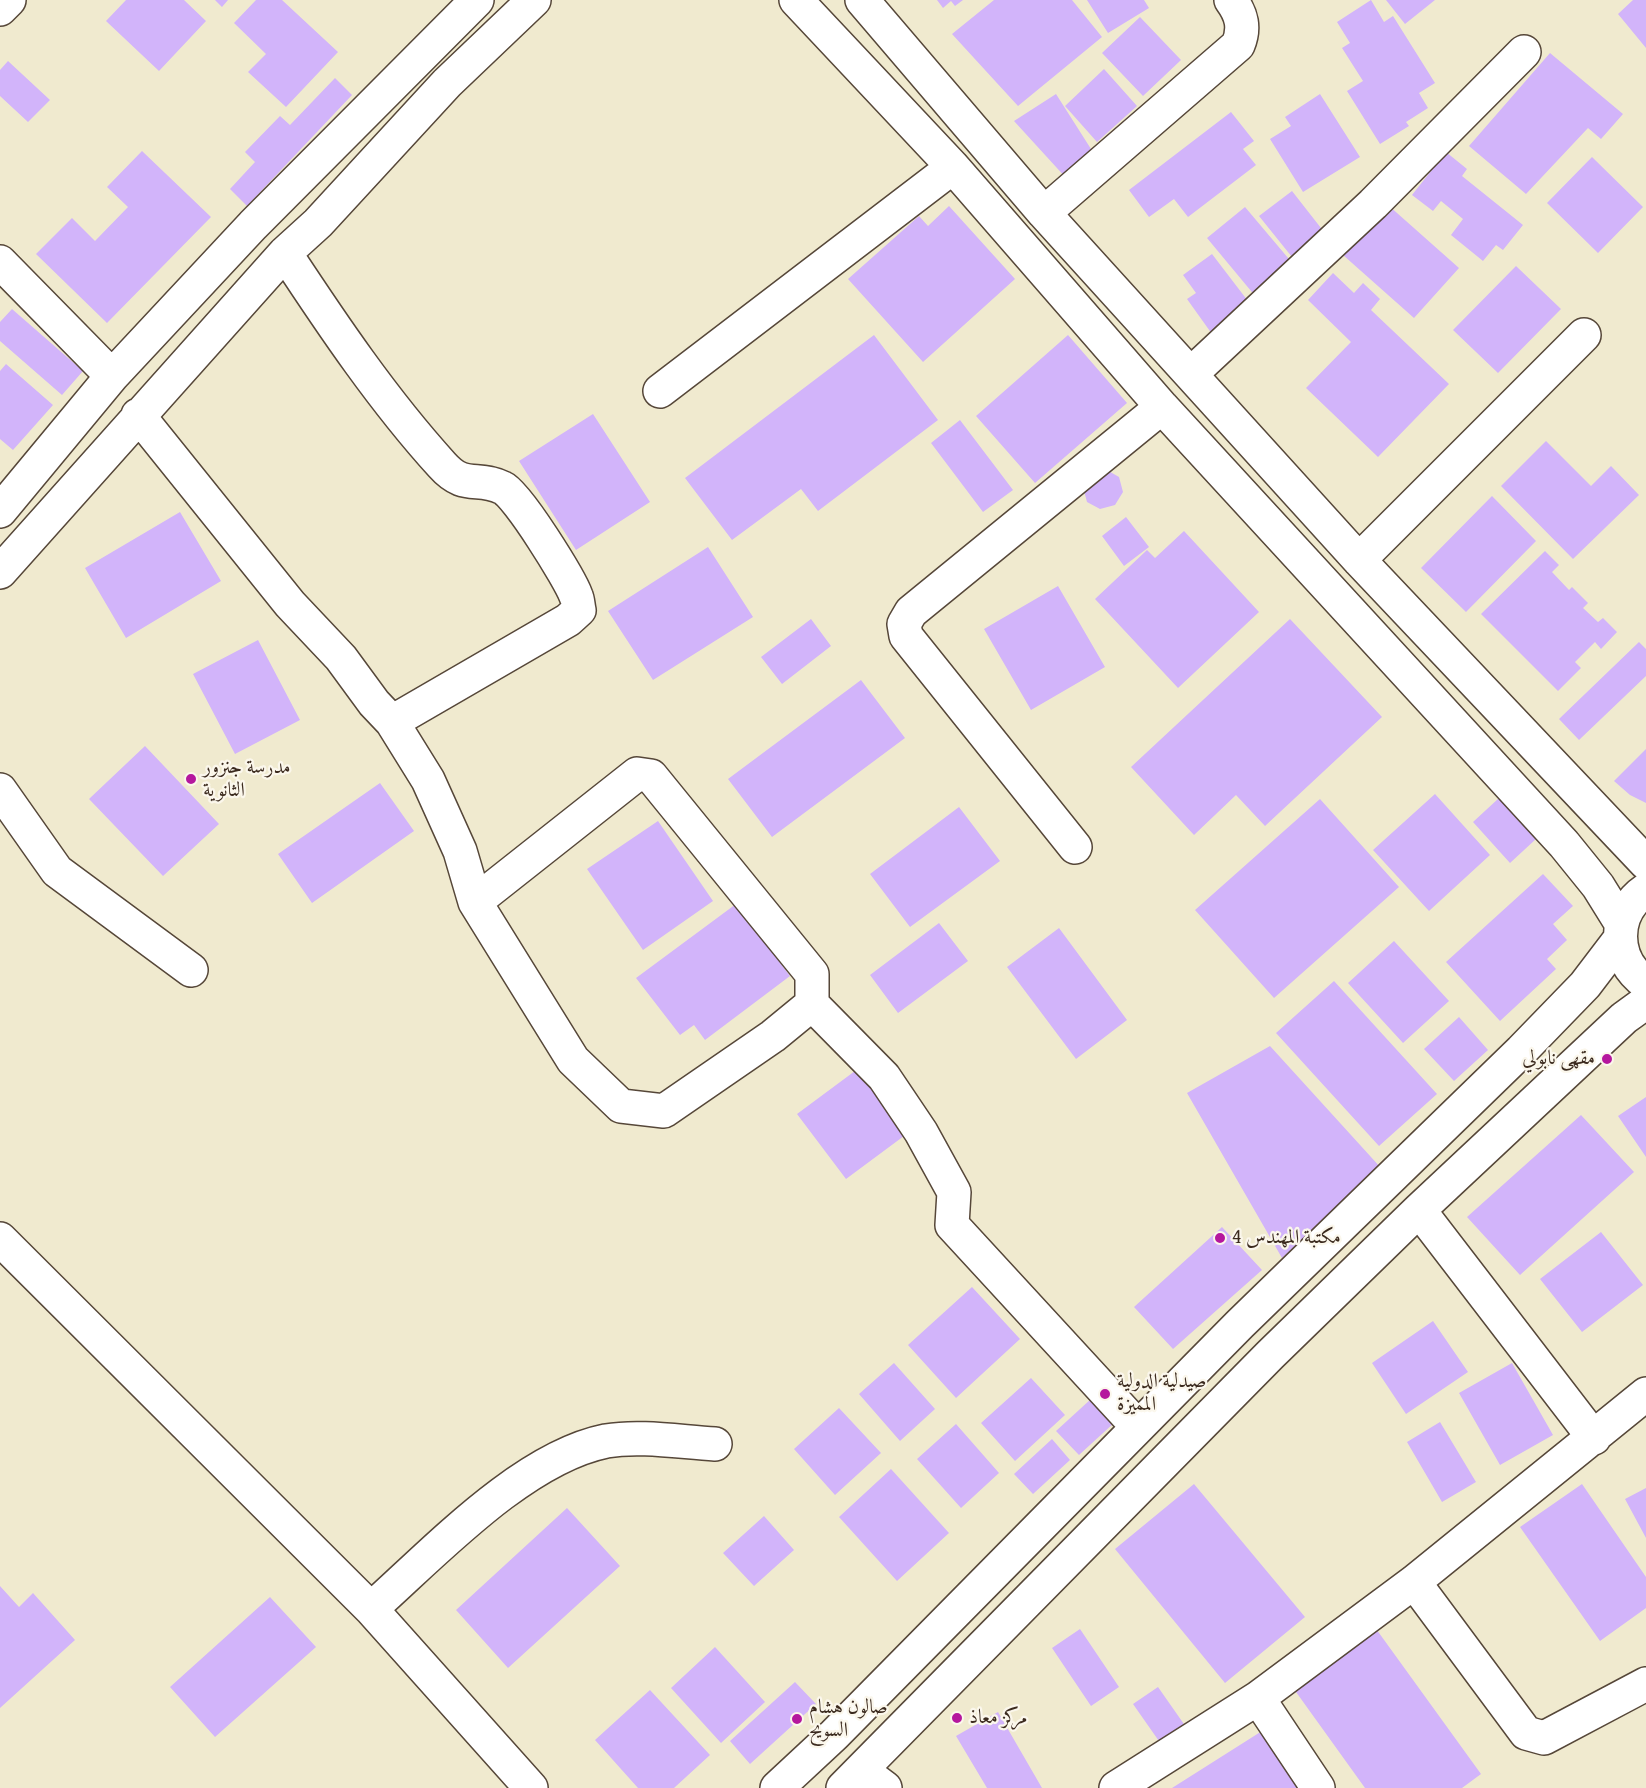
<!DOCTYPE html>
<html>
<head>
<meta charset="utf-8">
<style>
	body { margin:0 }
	canvas { display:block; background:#f0eacf }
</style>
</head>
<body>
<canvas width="1646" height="1788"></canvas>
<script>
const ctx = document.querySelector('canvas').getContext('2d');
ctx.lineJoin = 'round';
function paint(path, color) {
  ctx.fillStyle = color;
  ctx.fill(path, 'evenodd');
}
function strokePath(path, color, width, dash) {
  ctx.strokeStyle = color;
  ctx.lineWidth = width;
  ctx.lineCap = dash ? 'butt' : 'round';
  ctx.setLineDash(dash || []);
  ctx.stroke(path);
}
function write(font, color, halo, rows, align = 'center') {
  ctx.font = font + ' "Gentium Book Plus",Amiri,serif';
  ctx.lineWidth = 4.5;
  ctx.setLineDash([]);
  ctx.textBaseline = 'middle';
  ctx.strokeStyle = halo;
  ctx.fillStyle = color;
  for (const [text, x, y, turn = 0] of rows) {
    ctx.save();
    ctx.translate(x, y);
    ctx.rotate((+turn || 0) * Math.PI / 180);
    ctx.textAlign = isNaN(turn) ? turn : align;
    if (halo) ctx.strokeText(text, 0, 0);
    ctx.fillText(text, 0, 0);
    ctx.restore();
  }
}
const building = new Path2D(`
	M126 0H184L206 21 159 71 106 21Z
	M215 0H228L222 7Z
	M256 0H282L338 52 286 107 248 72 266 54 234 23Z
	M937 0H963L955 6 951 1 943 8Z
	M994 0H1072L1102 37 1018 106 952 34Z
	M1087 0H1144L1149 8 1108 33Z
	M1371 0 1384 22 1393 16 1435 83 1419 93 1428 108 1406 122 1409 126 1380 144 1347 91 1363 81 1342 48 1350 43 1337 22Z
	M1386 0H1435L1405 24Z
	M1633 0H1646V48L1618 14Z
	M1140 17 1181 60 1143 96 1102 53Z
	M1550 53 1623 114 1601 139 1588 128 1526 194 1469 146Z
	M8 61 50 100 28 122 0 96V70Z
	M1104 69 1137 106 1097 142 1065 106Z
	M335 78 352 95 247 206 230 189 255 162 245 152 280 116 290 125Z
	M1056 94 1098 160 1067 179 1014 121Z
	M1320 94 1360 157 1303 192 1270 139 1291 126 1285 117Z
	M1231 112 1254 141 1243 149 1256 165 1188 217 1174 199 1149 217 1129 190Z
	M142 151 211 217 107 323 36 254 72 218 95 241 128 207 107 187Z
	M1446 152 1467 169 1462 176 1523 225 1503 250 1496 245 1483 261 1451 235 1463 219 1441 201 1433 211 1412 195Z
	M1592 157 1643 207 1598 253 1547 203Z
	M1292 191 1328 237 1296 262 1259 216Z
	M1388 205 1459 268 1414 318 1343 255Z
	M949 206 1015 279 923 362 848 279 919 216 928 226Z
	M1245 207 1294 265 1256 297 1207 238Z
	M1212 254 1251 305 1212 334 1187 299 1196 293 1183 275Z
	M1516 266 1561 309 1498 373 1453 330Z
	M1333 273 1354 293 1363 283 1380 299 1371 310 1449 384 1378 457 1306 388 1351 342 1308 300Z
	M12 309 83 371 62 395 0 341V322Z
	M874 335 938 420 818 511 801 489 732 540 685 478Z
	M1068 335 1127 403 1035 483 976 416Z
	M6 364 53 405 13 450 0 439V371Z
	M593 414 650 502 576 550 519 461Z
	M960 420 1013 490 983 512 931 443Z
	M1546 441 1591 486 1611 466 1639 495 1573 559 1501 486Z
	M1105 469 1119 477 1123 492 1115 505 1100 509 1087 502 1083 487Z
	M1492 496 1536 541 1466 612 1421 568Z
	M180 512 221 581 126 638 85 568Z
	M1126 517 1149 547 1124 566 1102 536Z
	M1184 531 1259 612 1178 688 1095 599 1147 550 1155 558Z
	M708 547 753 617 653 680 608 611Z
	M1545 551 1559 565 1552 572 1569 590 1572 587 1588 603 1583 608 1598 622 1603 618 1617 632 1601 649 1595 642 1575 662 1581 668 1558 691 1481 614Z
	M1058 586 1105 667 1031 710 984 629Z
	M811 619 831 646 782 684 761 657Z
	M1290 619 1382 717 1265 826 1236 795 1194 835 1131 767Z
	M258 640 300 720 235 754 193 674Z
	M1639 642 1646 649V676L1579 740 1559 719Z
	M861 680 905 738 772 837 728 779Z
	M145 746 219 824 163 876 89 799Z
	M1646 749V803L1630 795 1614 781Z
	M380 783 414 831 312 903 278 854Z
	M1435 794 1490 855 1429 911 1373 850Z
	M1499 798 1536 839 1510 863 1473 822Z
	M1320 799 1399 887 1274 998 1195 910Z
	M959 807 1000 861 910 927 870 874Z
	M658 821 713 901 643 950 587 869Z
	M1543 874 1573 906 1553 924 1567 940 1547 959 1556 969 1500 1021 1446 962Z
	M736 904 790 976 705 1040 694 1025 680 1035 636 978Z
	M939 923 968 961 898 1013 870 975Z
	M1059 928 1127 1020 1076 1059 1007 967Z
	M1394 941 1449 1001 1403 1043 1348 983Z
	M1334 981 1437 1094 1379 1146 1276 1033Z
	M1459 1017 1488 1050 1454 1081 1424 1049Z
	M1270 1046 1381 1168 1282 1258 1187 1093Z
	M859 1068 908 1133 846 1179 797 1114Z
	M1646 1097V1157L1618 1116Z
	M1581 1115 1634 1172 1520 1275 1467 1217Z
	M1222 1227 1262 1270 1173 1349 1134 1307Z
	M1601 1232 1643 1285 1582 1332 1540 1279Z
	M972 1287 1020 1339 956 1398 908 1345Z
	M1433 1321 1468 1372 1406 1414 1372 1363Z
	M894 1363 935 1409 900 1441 859 1394Z
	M1512 1363 1553 1435 1500 1465 1459 1393Z
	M1031 1378 1065 1415 1015 1461 981 1423Z
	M1091 1399 1114 1423 1079 1455 1056 1431Z
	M839 1408 881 1453 835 1495 794 1449Z
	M1440 1422 1476 1482 1442 1502 1407 1442Z
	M956 1424 999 1473 961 1508 917 1459Z
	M1052 1439 1070 1460 1033 1494 1014 1474Z
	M891 1469 949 1533 897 1581 839 1517Z
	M1194 1484 1305 1617 1225 1683 1115 1549Z
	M1582 1484 1646 1577V1608L1600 1641 1520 1527Z
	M1646 1488V1538L1625 1499Z
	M567 1508 620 1566 508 1668 456 1610Z
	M764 1516 794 1550 754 1586 723 1553Z
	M0 1586 19 1607 33 1593 75 1640 0 1708Z
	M270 1597 316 1647 215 1737 170 1687Z
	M1374 1626 1481 1774 1462 1788H1365L1291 1685Z
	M1080 1629 1119 1687 1091 1706 1052 1648Z
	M715 1647 765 1702 721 1743 671 1688Z
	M795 1682 816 1704 750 1764 730 1741Z
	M1158 1687 1186 1727 1161 1744 1133 1704Z
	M650 1690 710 1755 674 1788H638L595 1740Z
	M998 1712 1042 1788H987L956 1736Z
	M1262 1731 1313 1788H1172Z`);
const minor = new Path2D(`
	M796 0 953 167 1162 407 1564 844 1598 886 1621 923
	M862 0 1044 213 1359 560 1646 863
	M0 9 9 0
	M1044 213 1238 45C1245 28 1242 15 1231 0
	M285 253C333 326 383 400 442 465 465 491 477 475 503 488 517 494 570 579 576 596 578 600 578 606 579 610L568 620 392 722
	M0 262 112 376
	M1192 373 1373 204 1524 52
	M660 391 953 167
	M138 415 290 604 341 658 374 703 392 722 428 780 460 851 475 902 573 1060 621 1106 664 1111 773 1036 812 1004
	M0 511 112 376 253 225 477 0
	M1359 560 1584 335
	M0 572 285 253 318 223 447 83 534 0
	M0 790 57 871 191 970
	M1075 847 906 636 904 624 911 612 1162 407
	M1646 890C1612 913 1612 959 1646 983
	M475 902 637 774 651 776 812 974V1004L884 1077 921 1132 954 1192 952 1225 1138 1427
	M1419 1210 1594 1438
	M0 1239 371 1609 531 1788
	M1414 1582 1526 1733 1544 1738 1646 1684
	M371 1609C434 1553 522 1458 606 1441 640 1435 680 1442 715 1444
	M1258 1698 1318 1788
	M861 1770 885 1788
	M777 1788 834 1735 1240 1324 1521 1051 1585 985 1620 939
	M843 1788 1270 1355 1419 1210 1624 1018 1646 1002
	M1116 1788 1258 1698 1414 1582 1646 1394`);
const markers = [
	[191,779,6,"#b5179e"],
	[1607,1059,6,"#b5179e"],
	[1220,1238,6,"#b5179e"],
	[1105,1394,6,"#b5179e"],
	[957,1718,6,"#b5179e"],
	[797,1719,6,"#b5179e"]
];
const poiNames = [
	["مدرسة جنزور",203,768],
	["الثانوية",203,791],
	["مقهى نابولي",1595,1059,"right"],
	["مكتبة المهندس 4",1232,1238],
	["صيدلية الدولية",1117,1382],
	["المميزة",1117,1405],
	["صالون هشام",809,1708],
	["السويح",809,1731],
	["مركز معاذ",969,1718]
];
paint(building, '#d2b4fa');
strokePath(minor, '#564739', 36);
strokePath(minor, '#fff', 33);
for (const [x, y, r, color] of markers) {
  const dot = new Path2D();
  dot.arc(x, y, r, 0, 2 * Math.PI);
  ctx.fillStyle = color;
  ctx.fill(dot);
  strokePath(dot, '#fbf7ec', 2);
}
write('20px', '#3b2a1e', '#fbf7ec', poiNames, 'left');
</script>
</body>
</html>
